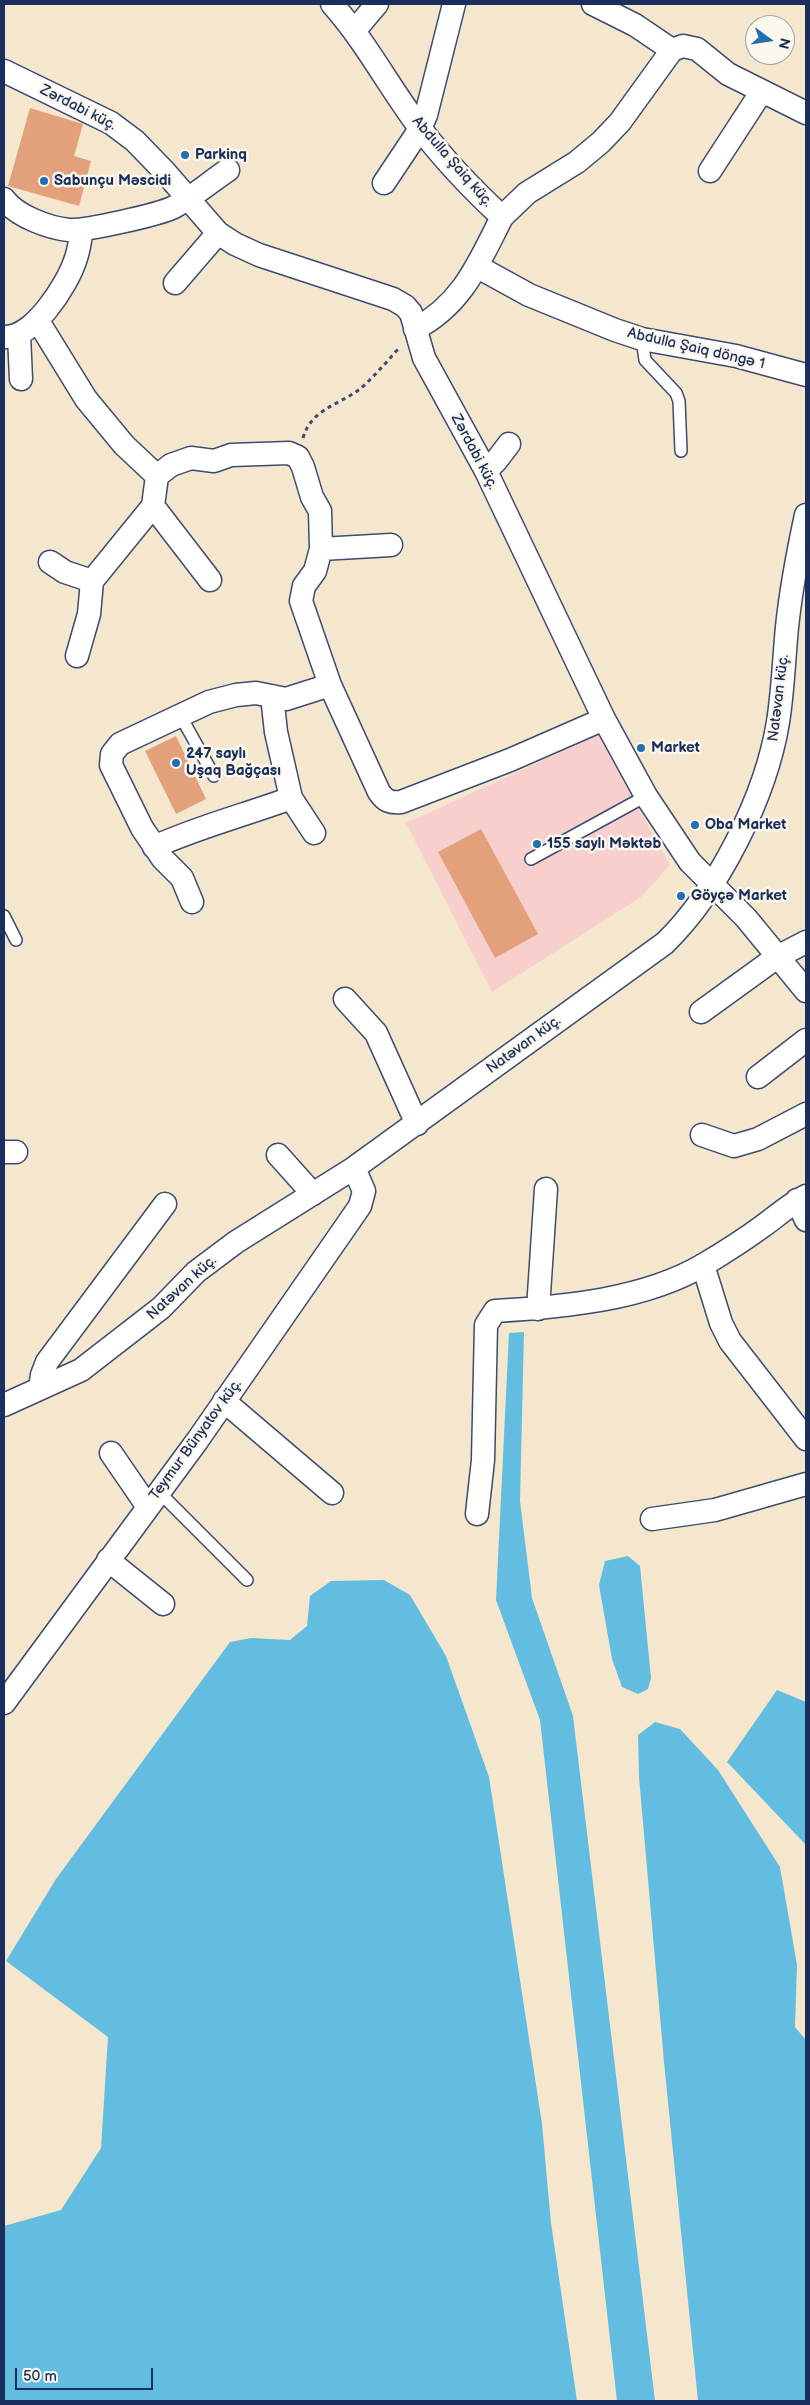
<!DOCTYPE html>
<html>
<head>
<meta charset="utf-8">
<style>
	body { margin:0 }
	#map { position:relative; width:810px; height:2405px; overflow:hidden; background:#f4e7ce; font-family:"Balsamiq Sans",sans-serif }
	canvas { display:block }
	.frame { position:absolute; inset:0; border:5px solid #1b2f5e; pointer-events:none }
	.north { position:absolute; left:745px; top:15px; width:50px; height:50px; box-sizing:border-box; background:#fbf7ec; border:1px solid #a1a7b3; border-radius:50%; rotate:104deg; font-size:14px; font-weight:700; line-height:20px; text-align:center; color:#1b2f5e }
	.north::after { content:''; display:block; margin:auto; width:18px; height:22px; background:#1f6fb2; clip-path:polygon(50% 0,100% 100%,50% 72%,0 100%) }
	.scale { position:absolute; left:15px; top:2368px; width:138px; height:22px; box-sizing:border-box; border:2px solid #1b2f5e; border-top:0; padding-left:6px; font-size:15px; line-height:18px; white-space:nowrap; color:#1b2f5e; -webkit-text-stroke:4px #fbf7ec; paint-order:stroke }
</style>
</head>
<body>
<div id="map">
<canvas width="810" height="2405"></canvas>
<div class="frame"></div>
<div class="north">N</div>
<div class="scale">50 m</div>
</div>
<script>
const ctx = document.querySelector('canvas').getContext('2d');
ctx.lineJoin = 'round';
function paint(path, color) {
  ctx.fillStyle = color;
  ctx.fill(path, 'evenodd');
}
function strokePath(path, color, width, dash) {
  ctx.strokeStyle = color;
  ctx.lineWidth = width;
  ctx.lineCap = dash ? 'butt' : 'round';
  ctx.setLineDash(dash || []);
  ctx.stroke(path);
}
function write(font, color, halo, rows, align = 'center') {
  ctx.font = font + ' "Balsamiq Sans",sans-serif';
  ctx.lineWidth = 5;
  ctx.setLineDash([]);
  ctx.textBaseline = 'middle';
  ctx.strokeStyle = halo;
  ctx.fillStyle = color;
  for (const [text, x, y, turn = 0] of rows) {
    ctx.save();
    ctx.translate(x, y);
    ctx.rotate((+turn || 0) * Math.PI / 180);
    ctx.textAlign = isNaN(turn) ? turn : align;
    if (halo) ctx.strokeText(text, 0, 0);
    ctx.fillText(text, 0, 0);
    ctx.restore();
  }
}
const built = new Path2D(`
	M598 735 670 865 641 897 492 992 406 823Z`);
const water = new Path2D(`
	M524 1332 520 1501 532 1598 573 1716 655 2401H617L540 1720 496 1600 509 1333Z
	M628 1556 640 1566 651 1678 648 1689 638 1694 622 1687 612 1659 599 1585 605 1561Z
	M384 1580 410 1595 446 1656 489 1777 542 2124 551 2223 577 2401H4V2226L61 2210 101 2148 108 2037 6 1961 56 1879 230 1642 251 1638 290 1640 307 1626 310 1596 331 1581Z
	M777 1690 806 1702V1845L727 1762Z
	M655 1722 680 1729 718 1770 780 1867 797 1965 795 2027 806 2040V2401H698L664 2062 639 1777 638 1735Z`);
const building = new Path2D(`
	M30 108 83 124 74 156 91 161 79 206 8 186Z
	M176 736 206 799 176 814 145 751Z
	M481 829 538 934 495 958 438 852Z`);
const path = new Path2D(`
	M303 438C311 409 339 405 360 389 375 376 387 361 400 347`);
const lane = new Path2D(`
	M642 339 645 360 676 393 679 401 681 451
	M180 715 214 776
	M531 859 646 796
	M4 916 16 940
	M159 1492 247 1580`);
const street = new Path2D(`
	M332 4C366 42 389 87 420 128 444 160 473 190 502 217L527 193 577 162 601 142 620 122 672 50 683 46 697 49 728 74 806 113
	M593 4 635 25 672 50
	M355 30 377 4
	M4 71 111 123 135 141 165 172 218 233 235 244 259 255 393 299 405 306 411 313 424 358 486 471 604 719 646 796 690 862 746 918 806 991
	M710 171 762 91
	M384 183 420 129 426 115 454 4
	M4 199C16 216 49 228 69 230 85 231 158 215 174 207 193 197 210 182 228 170
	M478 267 529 295 615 330 642 339 736 356 806 375
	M175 283 218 233
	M38 321 86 399 124 445 157 476
	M415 329C463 304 479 262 502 217
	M19 335 21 379
	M4 337C33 339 67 285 75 261 79 251 80 240 82 230
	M486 471 496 461 509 444
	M153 506 210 580
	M321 549 315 571 304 586 301 601 330 685 379 792C385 801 390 803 401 802L510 760 604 719
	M50 562 65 572 92 581
	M77 656 89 614 92 581 153 506 157 476 171 465 191 458 214 461 231 455 289 453 298 457 303 467 312 497 320 511 321 549 391 545
	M291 798 314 833
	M154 847C198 827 245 815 291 798L276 732 272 696
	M192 902 182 878 163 859 142 828 111 765 112 754 120 744 209 702 236 695 256 693 286 699 330 685
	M345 999 376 1033 417 1124
	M701 1012 777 957 806 942
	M758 1077 806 1040
	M702 1135 734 1146 758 1139 806 1114
	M4 1152H16
	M278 1155 313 1194
	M797 1200 806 1220
	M703 1265 721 1323 730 1341 806 1439
	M538 1309 546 1189
	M40 1388 42 1375 47 1362 165 1204
	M224 1401 332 1493
	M4 1405 81 1370 161 1308 196 1272 236 1242 354 1168 665 943C719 890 766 796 778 722 783 691 784 658 787 627 791 589 798 552 806 515
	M111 1453 148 1507
	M477 1514 483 1460 486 1325 495 1311C563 1307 645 1300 705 1264 725 1252 744 1240 763 1226 777 1216 790 1204 806 1196
	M652 1519 715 1510 806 1484
	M108 1560 163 1604
	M4 1703 197 1441 360 1206 364 1191 354 1168`);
const markers = [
	[185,155,5,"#1f6fb2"],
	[44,181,5,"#1f6fb2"],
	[641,748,5,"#1f6fb2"],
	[176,763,5,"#1f6fb2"],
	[695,825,5,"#1f6fb2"],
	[537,844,5,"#1f6fb2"],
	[681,896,5,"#1f6fb2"]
];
const streetNames = [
	["Zərdabi küç.",78,108,27],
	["Abdulla Şaiq küç.",452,162,49],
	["Abdulla Şaiq döngə 1",696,349,13],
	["Zərdabi küç.",474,452,62],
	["Natəvan küç.",779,698,-83],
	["Natəvan küç.",524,1045,-36],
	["Natəvan küç.",182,1288,-42],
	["Teymur Bünyatov küç.",196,1440,-54]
];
const poiNames = [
	["Parkinq",195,155],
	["Sabunçu Məscidi",54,181],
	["Market",651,748],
	["247 saylı",186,754],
	["Uşaq Bağçası",186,771],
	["Oba Market",705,825],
	["155 saylı Məktəb",547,844],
	["Göyçə Market",691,896]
];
paint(built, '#f7d0cd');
paint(water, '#63bde1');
paint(building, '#e2a17a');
strokePath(lane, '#3c4b6f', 14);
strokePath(street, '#3c4b6f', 25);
strokePath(path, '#3c4b6f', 3, [4, 4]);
strokePath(lane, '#fff', 11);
strokePath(street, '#fff', 22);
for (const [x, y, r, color] of markers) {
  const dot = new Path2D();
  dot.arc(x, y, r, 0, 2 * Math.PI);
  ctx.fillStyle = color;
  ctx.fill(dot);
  strokePath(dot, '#fbf7ec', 2);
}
write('15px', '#1b2f5e', '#fbf7ec', streetNames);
write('bold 15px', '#1b2f5e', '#fbf7ec', poiNames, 'left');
</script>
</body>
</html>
